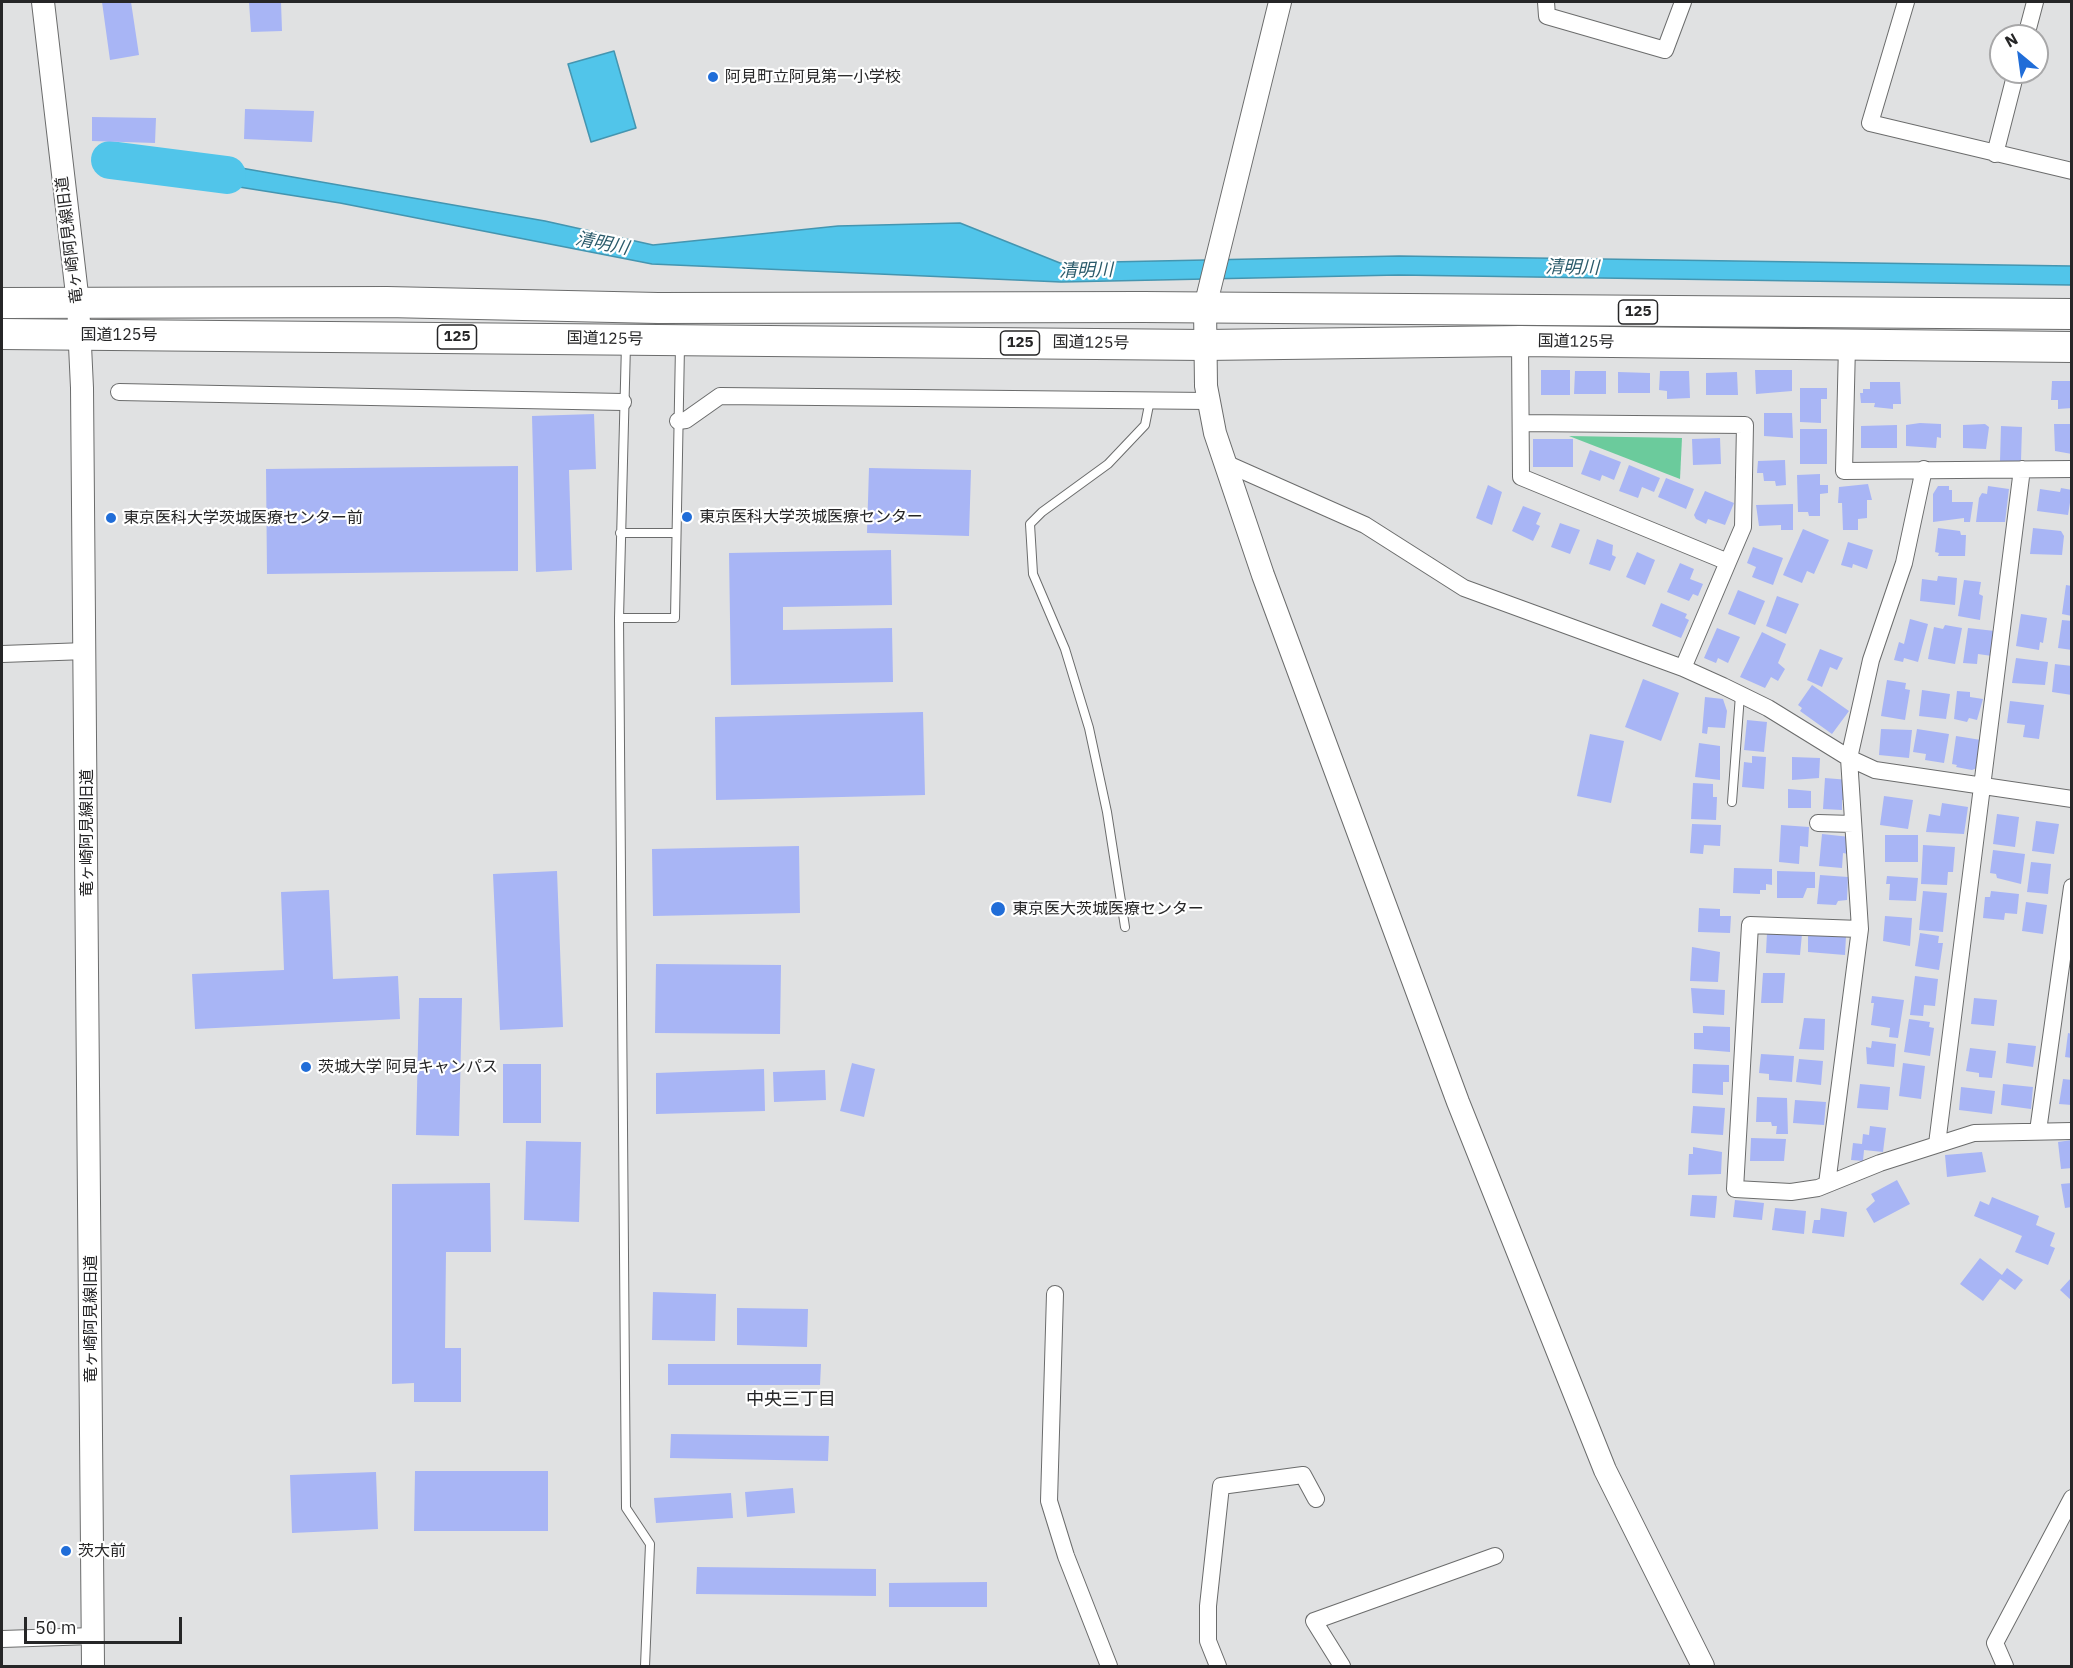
<!DOCTYPE html>
<html>
<head>
<meta charset="utf-8">
<style>
	body { margin:0 }
	#map { position:relative; width:2073px; height:1668px; overflow:hidden; background:#e0e1e2; font-family:"IBM Plex Sans",sans-serif }
	canvas { display:block }
	.frame { position:absolute; inset:0; border:3px solid #262627; pointer-events:none }
	.north { position:absolute; left:1989px; top:24px; width:60px; height:60px; box-sizing:border-box; background:#fff; border:2px solid #a8a8a9; border-radius:50%; rotate:331deg; font-size:16px; font-weight:700; line-height:24px; text-align:center; color:#262627 }
	.north::after { content:''; display:block; margin:auto; width:21px; height:27px; background:#206dd8; clip-path:polygon(50% 0,100% 100%,50% 72%,0 100%) }
	.scale { position:absolute; left:24px; top:1617px; width:158px; height:27px; box-sizing:border-box; border:3px solid #262627; border-top:0; padding-left:8px; font-size:18px; line-height:21px; white-space:nowrap; color:#262627; -webkit-text-stroke:4px #fff; paint-order:stroke }
</style>
</head>
<body>
<div id="map">
<canvas width="2073" height="1668"></canvas>
<div class="frame"></div>
<div class="north">N</div>
<div class="scale">50 m</div>
</div>
<script>
const ctx = document.querySelector('canvas').getContext('2d');
ctx.lineJoin = 'round';
function paint(path, color) {
  ctx.fillStyle = color;
  ctx.fill(path, 'evenodd');
}
function strokePath(path, color, width, dash) {
  ctx.strokeStyle = color;
  ctx.lineWidth = width;
  ctx.lineCap = dash ? 'butt' : 'round';
  ctx.setLineDash(dash || []);
  ctx.stroke(path);
}
function write(font, color, halo, rows, align = 'center') {
  ctx.font = font + ' "IBM Plex Sans","Noto Sans JP",sans-serif';
  ctx.lineWidth = 4.5;
  ctx.setLineDash([]);
  ctx.textBaseline = 'middle';
  ctx.strokeStyle = halo;
  ctx.fillStyle = color;
  for (const [text, x, y, turn = 0] of rows) {
    ctx.save();
    ctx.translate(x, y);
    ctx.rotate((+turn || 0) * Math.PI / 180);
    ctx.textAlign = isNaN(turn) ? turn : align;
    if (halo) ctx.strokeText(text, 0, 0);
    ctx.fillText(text, 0, 0);
    ctx.restore();
  }
}
const green = new Path2D(`
	M1569 436 1682 438 1680 479Z`);
const water = new Path2D(`
	M614 51 636 128 591 142 568 64Z
	M178 157 545 221 653 245 838 226 960 223 1060 263 1399 256 2071 266V285L1399 275 1061 282 652 264 340 203 176 177Z`);
const river = new Path2D(`
	M110 160 227 175`);
const building = new Path2D(`
	M102 2H131L139 55 110 60Z
	M249 2H281L282 31 251 32Z
	M245 109 314 111 312 142 244 139Z
	M92 117 156 118 155 143 92 141Z
	M1541 370H1570V395H1541Z
	M1755 370H1792V391L1756 394Z
	M1575 371H1606V394H1574Z
	M1660 371H1689L1690 398 1667 399V391L1659 390Z
	M1618 372 1650 373V393H1618Z
	M1737 372 1738 395H1706V373Z
	M2052 381H2072V408L2058 409V400H2051Z
	M1870 382H1900L1901 404H1893V409L1874 407 1875 403H1861L1860 393H1863V389H1870Z
	M1800 388H1827V399H1821V423L1800 422Z
	M1764 413H1792L1793 438 1764 436Z
	M594 414 596 469 569 470 572 570 536 572 532 416Z
	M1920 423 1941 424V438L1937 437 1936 448 1906 446V425Z
	M1985 424 1989 427 1986 449 1963 448V425Z
	M2054 424H2072V454L2055 451Z
	M1897 425V448H1861V426Z
	M2001 426 2022 427 2021 461H2000Z
	M1800 429H1827V464H1800Z
	M1720 438 1721 464 1693 465 1692 439Z
	M1533 439H1573V467H1533Z
	M1590 450 1621 462 1614 480 1602 475 1600 481 1581 474Z
	M1785 460 1786 485 1776 486 1775 481H1764L1763 473H1757L1758 461Z
	M1629 465 1660 478 1654 492 1642 487 1638 498 1619 491Z
	M518 466V571L267 574 266 469Z
	M869 468 971 470 969 536 867 533Z
	M1820 474V485H1828V493L1820 494V516H1809L1808 512H1798L1797 475Z
	M1666 478 1694 489 1686 509 1658 497Z
	M1868 484 1872 500H1867V518L1858 519V530H1843L1842 503H1838L1839 487Z
	M1488 485 1502 492 1492 525 1476 518Z
	M1938 486H1949V490H1952V502H1973L1970 522H1964V518L1933 522V494Z
	M1988 486 2009 489 2005 522H1976L1979 498 1982 493 1987 494Z
	M2061 488 2072 490 2068 515 2037 511 2040 489 2060 492Z
	M1705 491 1734 503 1725 525 1708 519 1706 524 1696 519 1694 515Z
	M1793 504V530H1781V525L1759 526 1756 505Z
	M1523 506 1541 513 1536 524 1540 526 1533 541 1512 531Z
	M1560 523 1580 530 1570 554 1551 547Z
	M1938 528 1960 531 1961 535H1966L1965 556H1938L1939 553 1935 552Z
	M2033 528 2061 531 2064 536 2062 555 2030 554Z
	M1803 529 1829 540 1814 574 1807 571 1802 583 1783 575Z
	M1597 539 1613 545 1612 555 1616 557 1610 571 1589 564Z
	M1848 542 1873 550 1867 569 1853 564 1852 568 1841 565Z
	M1753 547 1783 558 1773 585 1752 577 1756 567 1747 563Z
	M891 550 892 605 783 607V630L892 628 893 682 731 685 729 553Z
	M1637 552 1655 560 1645 585 1626 577Z
	M1680 563 1694 569 1690 579 1703 584 1698 596 1693 594 1689 601 1667 592Z
	M1938 576 1957 578 1955 605 1920 601 1922 579 1937 581Z
	M1964 580 1981 582 1979 594 1983 596 1980 620 1958 616Z
	M2066 585 2072 586V616L2062 614Z
	M1738 590 1765 601 1755 625 1728 614Z
	M1777 596 1799 604 1786 634 1766 626Z
	M1661 603 1687 614 1685 618 1689 620 1681 638 1652 626Z
	M2021 614 2047 618 2043 643 2040 642 2039 650 2016 646Z
	M1910 619 1928 624 1918 662 1904 658 1903 662 1894 660 1899 642 1904 644Z
	M2062 620 2072 621V650L2058 648Z
	M1945 625 1962 628 1955 664 1928 659 1934 627 1943 629Z
	M1717 628 1740 637 1728 663 1718 658 1716 663 1704 658Z
	M1968 628 1995 631 1992 656 1978 654 1977 664 1963 663Z
	M1762 632 1786 644 1778 663 1785 669 1778 681 1771 677 1765 688 1740 677Z
	M1820 649 1843 658 1837 670 1830 667 1822 687 1807 680Z
	M2016 658 2048 662 2045 685 2012 683Z
	M2055 664 2072 666V695L2052 692Z
	M1643 679 1679 693 1661 741 1625 727Z
	M1887 680 1906 683 1905 689 1910 690 1905 720 1881 716Z
	M1812 685 1849 711 1832 734 1800 711 1802 708 1798 705Z
	M1922 690 1950 694 1946 719 1919 716Z
	M1957 691 1970 692V697L1983 699 1977 720 1969 718 1967 722 1954 719Z
	M1705 697 1723 699 1727 711 1725 728 1708 727 1707 734 1702 733Z
	M2010 701 2044 705 2039 739 2023 737 2025 725 2007 723Z
	M923 712 925 795 716 800 715 717Z
	M1747 720 1767 722 1764 752 1744 750Z
	M1881 729 1912 730 1909 758 1879 755Z
	M1917 729 1949 734 1944 763 1925 760 1926 754 1913 752Z
	M1590 734 1624 741 1611 803 1577 796Z
	M1956 736 1981 740 1977 768 1972 770 1956 767 1957 765 1952 764Z
	M1699 743 1720 746V780L1695 777Z
	M1752 756 1766 757 1764 789 1742 787 1744 762 1752 763Z
	M1792 757 1820 758 1819 778 1792 780Z
	M1825 778 1849 780 1847 800H1842V810L1823 809Z
	M1693 783 1713 784V797H1717L1716 820 1691 819Z
	M1788 789 1811 791V808H1788Z
	M1884 796 1913 800 1908 829 1880 825Z
	M1942 803 1968 807 1964 834 1926 832 1929 814 1940 816Z
	M1997 814 2019 817 2015 847 1993 844Z
	M2036 821 2059 824 2054 854 2032 851Z
	M1692 824 1721 825 1720 846 1704 845 1703 854 1690 853Z
	M1781 825 1809 827 1808 847 1800 846 1799 864 1779 862Z
	M1822 834 1850 837 1848 854 1843 853 1842 868 1819 866Z
	M1885 835H1918V862H1885Z
	M1923 845 1955 847 1953 872H1948L1947 885 1921 884Z
	M799 846 800 913 653 916 652 849Z
	M1993 850 2025 854 2021 884 1997 878 1996 874 1990 873Z
	M2031 862 2051 864 2048 894 2027 892Z
	M1734 868 1772 869V885L1766 884V890H1760V894L1733 893Z
	M557 871 563 1027 500 1030 493 874Z
	M1777 871 1815 872V888H1807L1803 898H1777Z
	M1820 875 1848 877 1847 900 1838 901 1836 905 1817 904Z
	M1887 876 1918 878 1916 901 1889 900 1890 884H1886Z
	M329 890 333 979 398 976 400 1019 195 1029 192 974 284 970 281 892Z
	M1923 891 1947 893 1943 932 1919 930Z
	M1991 891 2019 894 2017 914 2005 913 2004 920 1983 918 1985 897H1990Z
	M2026 902 2047 905 2043 934 2022 931Z
	M1699 908 1720 909V916H1731L1730 933 1698 932Z
	M1885 916 1912 918 1910 946 1883 941Z
	M1767 932 1802 934 1800 955 1766 953Z
	M1920 933 1939 936 1938 943H1943L1939 970 1915 966Z
	M1808 935 1846 936 1845 955 1808 952Z
	M1692 947 1720 952 1718 982 1690 981Z
	M656 964 781 965 780 1034 655 1033Z
	M1763 973H1785L1783 1003H1761Z
	M1915 976 1938 979 1935 1006 1924 1005 1923 1016 1910 1015Z
	M1691 988 1725 990 1724 1015 1693 1013Z
	M1872 996 1904 1000 1898 1038 1889 1037 1890 1028 1871 1025 1874 1003H1871Z
	M419 998H462L459 1136 416 1135Z
	M1974 998 1997 1000 1994 1026 1971 1024Z
	M1804 1018 1825 1019 1824 1050 1799 1049Z
	M1909 1019 1930 1022 1929 1027 1934 1028 1930 1056 1904 1052Z
	M1703 1026 1730 1027V1052L1694 1049V1033H1703Z
	M2068 1033 2072 1034V1058L2065 1057Z
	M1872 1041 1896 1044 1894 1067 1867 1064 1866 1047 1871 1048Z
	M2008 1043 2036 1046 2033 1067 2006 1063Z
	M1970 1048 1996 1051 1992 1078 1979 1077V1073L1966 1071Z
	M1761 1054 1794 1056 1792 1082 1769 1080V1074L1759 1073Z
	M1799 1059 1823 1061 1821 1085 1796 1082Z
	M852 1063 875 1069 864 1117 840 1111Z
	M1903 1063 1925 1066 1921 1099 1899 1096Z
	M503 1064H541V1123H503Z
	M1693 1064 1729 1065V1082H1723V1095L1692 1093Z
	M764 1069 765 1111 656 1114V1073Z
	M825 1070 826 1100 774 1102 773 1072Z
	M2063 1079 2072 1080V1105L2059 1104Z
	M1860 1084 1890 1087 1888 1110 1857 1108Z
	M2003 1084 2033 1087 2031 1109 2001 1105Z
	M1961 1087 1995 1091 1992 1114 1959 1110Z
	M1757 1097 1787 1098 1788 1134H1776L1777 1126H1772L1771 1122H1756Z
	M1795 1100 1826 1102 1824 1125 1793 1123Z
	M1693 1106 1725 1108 1723 1135 1691 1133Z
	M1870 1126 1886 1128 1883 1152 1864 1150 1863 1161 1851 1160 1853 1143 1862 1144 1863 1134 1869 1135Z
	M1751 1138 1786 1139 1784 1161H1750Z
	M2072 1140V1168L2061 1169 2058 1142Z
	M526 1141 581 1142 579 1222 524 1220Z
	M1693 1147 1722 1152 1721 1174 1688 1175 1689 1154H1693Z
	M1982 1152 1986 1172 1947 1177 1945 1155Z
	M1897 1180 1910 1204 1874 1223 1866 1209 1875 1201 1871 1194Z
	M490 1183 491 1252H446L445 1348H461V1402H414V1383L392 1384V1184Z
	M2072 1183V1207L2065 1208 2061 1184Z
	M1692 1195 1717 1196 1715 1218 1690 1216Z
	M1992 1197 2039 1216 2036 1225 2055 1233 2050 1246 2055 1248 2048 1265 2015 1252 2022 1236 1974 1216 1980 1201 1989 1205Z
	M1735 1200 1764 1203 1762 1220 1733 1217Z
	M1775 1208 1806 1211 1804 1234 1772 1230Z
	M1821 1208 1847 1212 1844 1237 1812 1233 1814 1220H1820Z
	M1980 1258 2002 1275 2007 1268 2023 1280 2015 1290 2000 1279 1983 1301 1960 1284Z
	M2072 1277V1301L2060 1290Z
	M653 1292 716 1294 715 1341 652 1340Z
	M737 1308 808 1309 807 1347 737 1345Z
	M668 1364H821L820 1385H668Z
	M671 1434 829 1436 828 1461 670 1458Z
	M415 1471H548V1531H414Z
	M376 1472 378 1529 292 1533 290 1475Z
	M793 1488 795 1513 747 1517 745 1492Z
	M731 1493 733 1518 656 1523 654 1498Z
	M697 1567 876 1569V1596L696 1594Z
	M987 1582V1607H889V1583Z`);
const lane = new Path2D(`
	M626 344 619 618 626 1508 650 1544 645 1666
	M620 533H676
	M619 618H675L680 346
	M1732 802 1740 695
	M1125 927 1107 812 1089 728 1065 649 1033 574 1030 524 1042 512 1108 464 1145 425 1150 400`);
const street = new Path2D(`
	M1546 2 1547 16 1665 50 1683 2
	M1906 2 1870 123 2072 171
	M2026 36 2035 2
	M1995 154 2016 72
	M1520 341 1521 477 1728 562 1683 668
	M1847 345 1844 471 2072 469
	M119 392 623 402
	M678 421 686 420 720 396 1208 401
	M1522 423 1745 425 1743 527 1728 562
	M1223 462 1365 525 1464 588 1683 668 1723 686 1768 708 1849 758 1875 770 2072 799
	M2 654 86 651
	M1818 823 1853 824
	M1860 929 1750 925 1735 1189 1791 1192 1818 1188 1880 1163 1974 1133 2072 1131
	M2038 1131 2072 887
	M1937 1144 2022 469
	M1827 1184 1860 929 1849 758 1871 660 1904 563 1924 469
	M1055 1294 1049 1501 1066 1556 1109 1666
	M2 1639 93 1636
	M1218 1666 1208 1641V1606L1221 1486 1303 1475 1316 1499
	M1342 1666 1314 1621 1495 1556
	M2005 1666 1995 1643 2072 1498`);
const secondary = new Path2D(`
	M43 2 78 303 82 388 93 1666
	M1280 2 1205 307 1206 386 1215 433 1263 575 1458 1102 1605 1470 1703 1666`);
const highway = new Path2D(`
	M2 303 387 302 658 308 1143 307 2072 314
	M2 334 1205 345 1520 341 2072 347`);
const markers = [
	[713,77,6,"#206dd8"],
	[687,517,6,"#206dd8"],
	[111,518,6,"#206dd8"],
	[998,909,8,"#206dd8"],
	[306,1067,6,"#206dd8"],
	[66,1551,6,"#206dd8"]
];
const shields = [
	[1638,312,39],
	[457,337,39],
	[1020,343,39]
];
const shieldNames = [
	["125",1638,312],
	["125",457,337],
	["125",1020,343]
];
const poiNames = [
	["阿見町立阿見第一小学校",725,77],
	["東京医科大学茨城医療センター",699,517],
	["東京医科大学茨城医療センター前",123,518],
	["東京医大茨城医療センター",1012,909],
	["茨城大学 阿見キャンパス",318,1067],
	["茨大前",78,1551]
];
const streetNames = [
	["竜ヶ崎阿見線旧道",70,240,-97],
	["国道125号",119,335],
	["国道125号",605,339,1],
	["国道125号",1576,342,1],
	["国道125号",1091,343,1],
	["竜ヶ崎阿見線旧道",87,833,-90],
	["竜ヶ崎阿見線旧道",91,1319,-90]
];
const waterNames = [
	["清明川",602,244,11],
	["清明川",1572,268,1],
	["清明川",1086,271,-1]
];
const neighbourhoodNames = [
	["中央三丁目",791,1400]
];
paint(green, '#6bcb9c');
paint(water, '#51c5ea');
strokePath(water, '#4495b0', 1.5);
strokePath(river, '#51c5ea', 38);
paint(building, '#a8b5f5');
strokePath(lane, '#6b6c6c', 10);
strokePath(street, '#6b6c6c', 18);
strokePath(secondary, '#6b6c6c', 24);
strokePath(highway, '#6b6c6c', 32);
strokePath(lane, '#fff', 8);
strokePath(street, '#fff', 16);
strokePath(secondary, '#fff', 22);
strokePath(highway, '#fff', 30);
for (const [x, y, r, color] of markers) {
  const dot = new Path2D();
  dot.arc(x, y, r, 0, 2 * Math.PI);
  ctx.fillStyle = color;
  ctx.fill(dot);
  strokePath(dot, '#fff', 2);
}
for (const [x, y, w] of shields) {
  const box = new Path2D();
  box.roundRect(x - w / 2, y - 12, w, 24, 4.5);
  ctx.fillStyle = '#fff';
  ctx.fill(box);
  strokePath(box, '#262627', 1.5);
}
write('bold 15px', '#262627', null, shieldNames);
write('16px', '#262627', '#fff', poiNames, 'left');
write('16px', '#262627', '#fff', streetNames);
write('italic 18px', '#2b5b6b', '#fff', waterNames);
write('18px', '#262627', '#fff', neighbourhoodNames);
</script>
</body>
</html>
